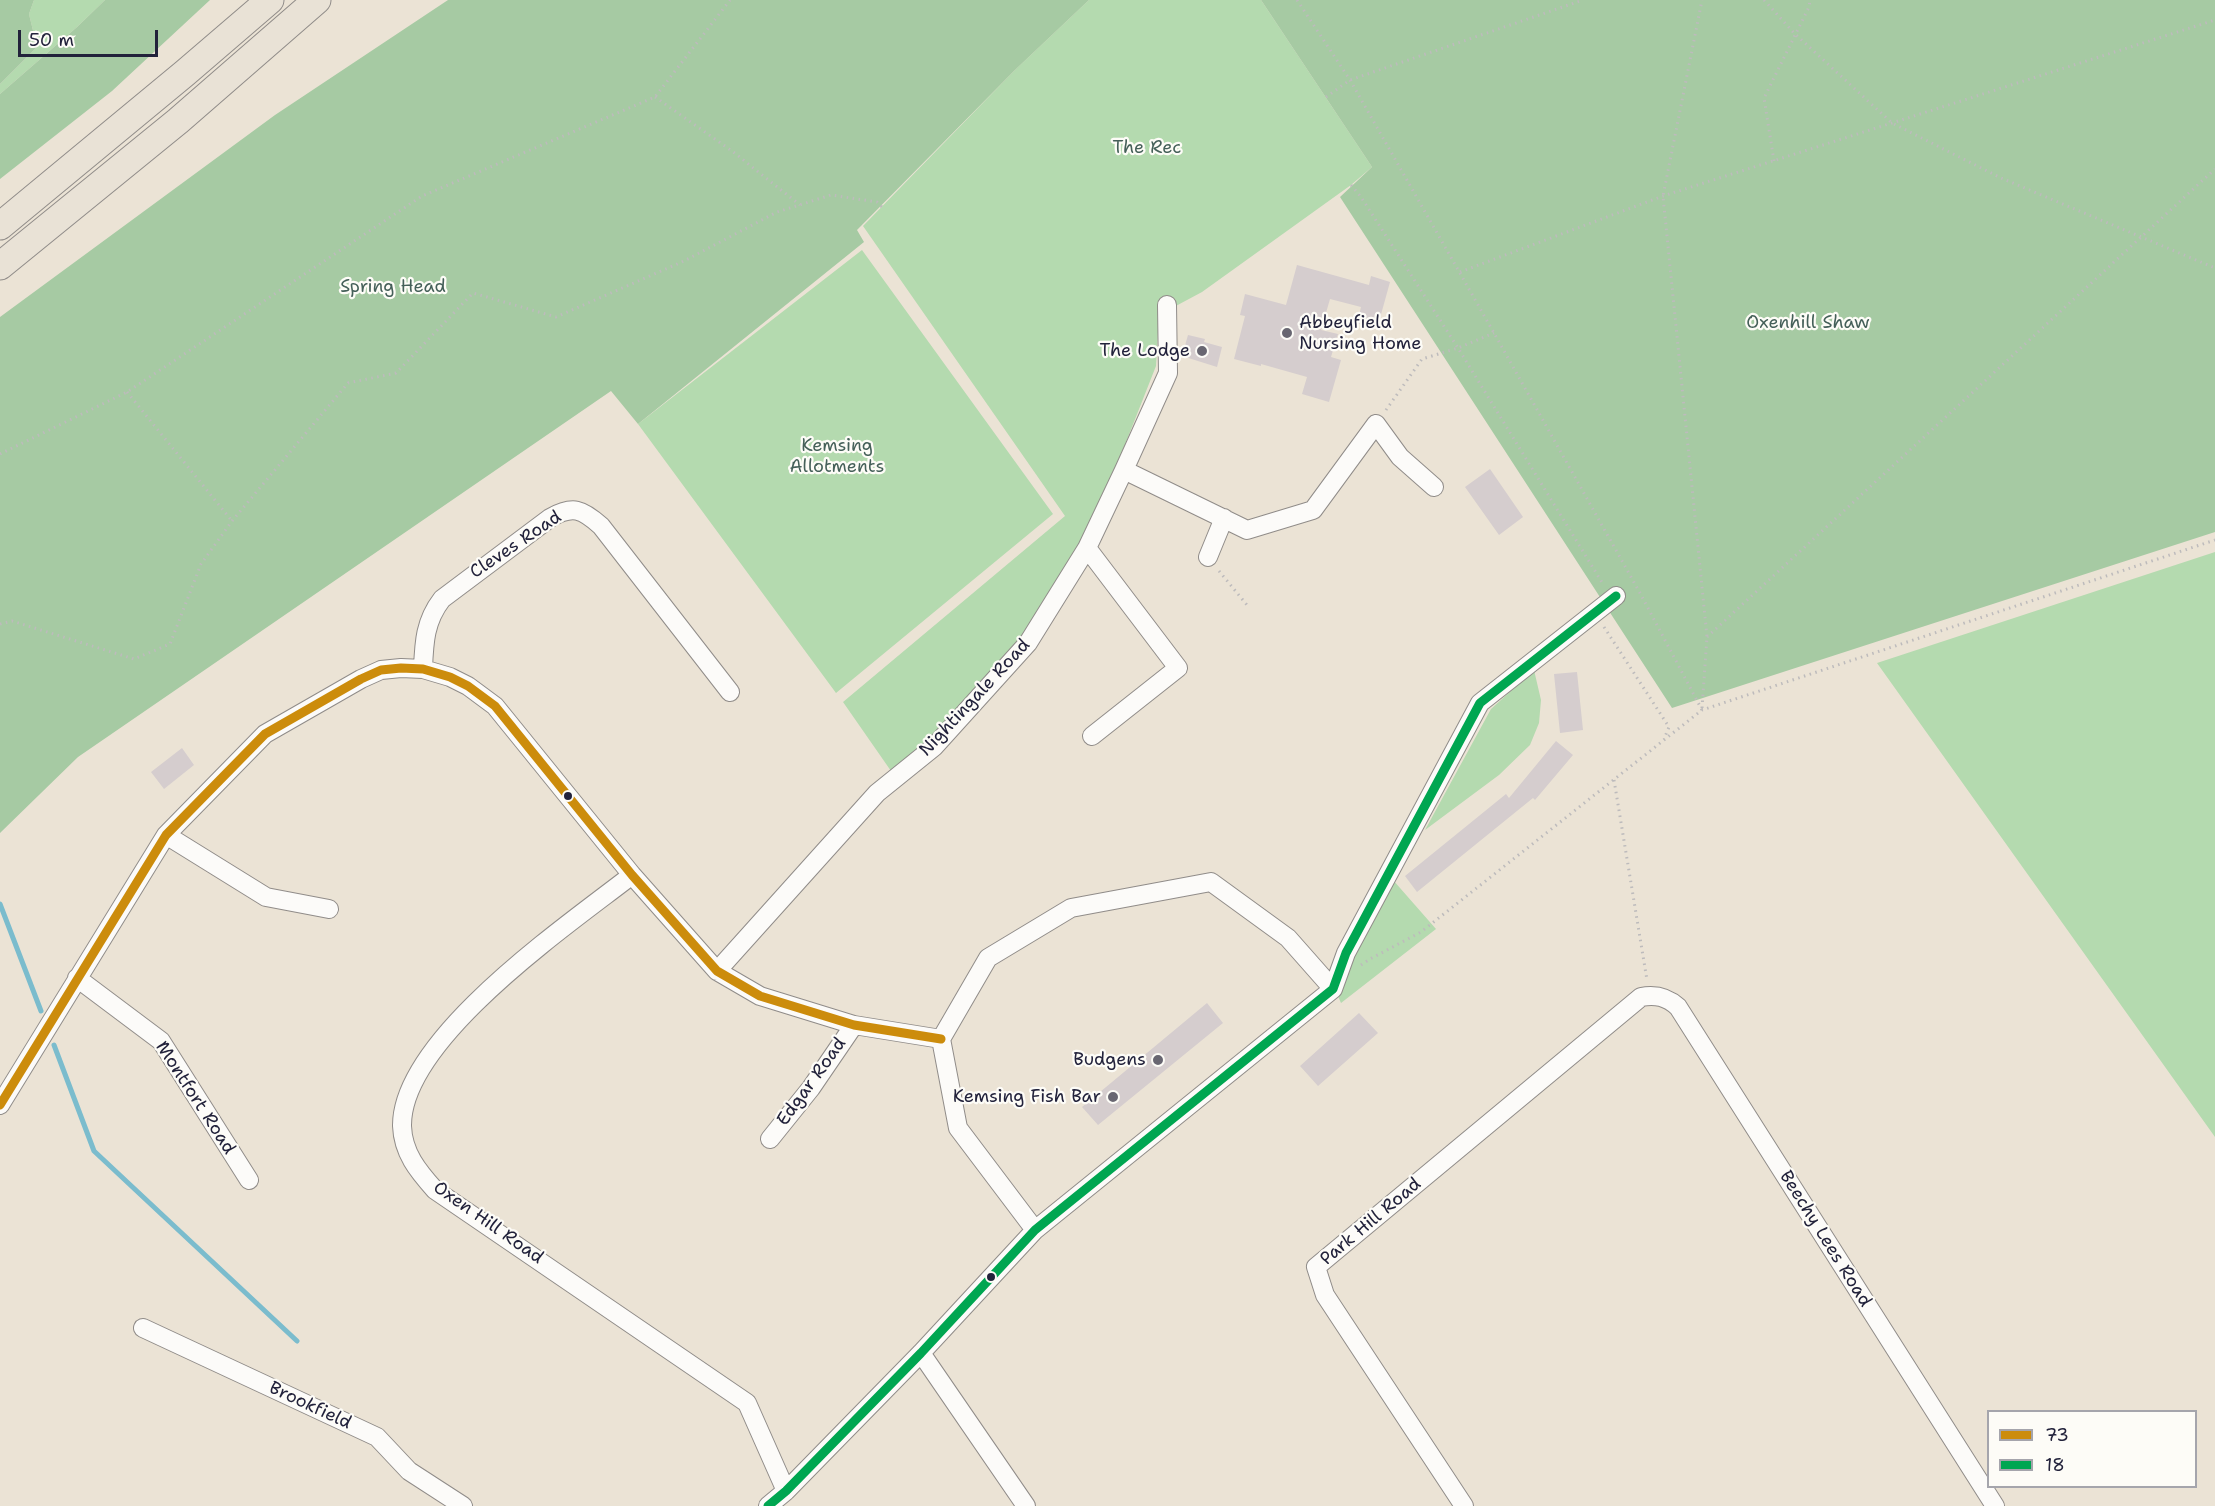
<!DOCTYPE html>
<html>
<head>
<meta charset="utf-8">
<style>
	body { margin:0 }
	#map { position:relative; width:2215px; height:1506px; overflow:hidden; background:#ebe3d5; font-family:"Shantell Sans",sans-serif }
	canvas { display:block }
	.legend { position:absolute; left:1987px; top:1410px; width:210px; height:78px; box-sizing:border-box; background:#fdfcf7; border:2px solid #a5a5ac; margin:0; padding:8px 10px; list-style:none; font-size:18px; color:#22223b }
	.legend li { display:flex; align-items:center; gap:12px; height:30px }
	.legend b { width:30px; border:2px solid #a5a5ac }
	.scale { position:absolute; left:18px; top:30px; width:140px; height:27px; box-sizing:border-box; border:3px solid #22223b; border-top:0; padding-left:8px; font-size:18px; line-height:21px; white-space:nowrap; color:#22223b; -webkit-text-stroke:4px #fdfcf7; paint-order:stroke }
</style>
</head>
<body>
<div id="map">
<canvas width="2215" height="1506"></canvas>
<ul class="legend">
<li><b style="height:8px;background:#cc8c0c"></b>73</li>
<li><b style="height:8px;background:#00a651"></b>18</li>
</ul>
<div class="scale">50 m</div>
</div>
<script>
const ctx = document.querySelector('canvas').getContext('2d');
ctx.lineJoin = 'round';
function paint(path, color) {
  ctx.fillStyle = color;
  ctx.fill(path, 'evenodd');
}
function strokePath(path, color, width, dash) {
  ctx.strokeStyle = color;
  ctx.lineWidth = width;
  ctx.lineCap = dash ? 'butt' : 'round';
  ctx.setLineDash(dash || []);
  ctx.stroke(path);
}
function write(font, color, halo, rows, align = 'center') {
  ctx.font = font + ' "Shantell Sans",sans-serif';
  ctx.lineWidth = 4.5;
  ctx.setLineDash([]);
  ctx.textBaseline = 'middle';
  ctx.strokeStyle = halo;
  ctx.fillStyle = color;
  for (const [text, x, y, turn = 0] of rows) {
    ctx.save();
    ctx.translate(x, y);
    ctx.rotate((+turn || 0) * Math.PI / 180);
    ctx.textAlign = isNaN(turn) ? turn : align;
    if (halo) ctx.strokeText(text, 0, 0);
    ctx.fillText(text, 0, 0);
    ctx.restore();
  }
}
const green = new Path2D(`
	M34 0H105L77 27 0 94V84L37 47 29 14Z
	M1089 0H1261L1372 167 1351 185 1202 292 1159 315 1156 366 1117 465 1075 553 1016 644 927 742 891 771 843 702 1065 516 863 226 1015 70Z
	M862 250 1053 514 836 693 638 424Z
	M2215 552V1137L1877 663Z
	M1534 670 1541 700 1539 723 1530 745 1499 775 1425 830 1491 709Z
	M1393 880 1436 929 1341 1003 1337 994 1351 958Z`);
const forest = new Path2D(`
	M0 0H34L29 14 37 47 0 84Z
	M105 0H210L112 91 0 179V94L77 27Z
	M448 0H1089L1015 70 857 230 864 242 638 424 611 391 78 757 0 833V317L275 115Z
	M1261 0H2215V532L1672 708 1340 197 1372 167Z`);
const stream = new Path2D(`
	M0 904 41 1011
	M54 1045 94 1151 297 1341`);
const building = new Path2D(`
	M1297 265 1369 285 1371 276 1390 282 1377 329 1357 323 1361 307 1330 299 1321 330 1338 334 1331 357 1341 360 1329 402 1302 394 1307 377 1261 364V366L1234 359 1245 316 1240 315 1245 294 1286 305Z
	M1188 335 1205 339 1204 342 1222 347 1217 367 1182 356Z
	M1490 469 1523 517 1499 535 1465 487Z
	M1577 672 1583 730 1560 733 1554 674Z
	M1556 741 1573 755 1535 800 1533 798 1417 892 1405 876 1506 794 1509 798Z
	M182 748 194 765 164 789 151 772Z
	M1207 1003 1223 1023 1098 1125 1082 1107Z
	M1359 1013 1378 1033 1318 1086 1300 1066Z`);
const path = new Path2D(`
	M1297 0 1350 80 1494 333 1640 593 1702 710
	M1764 0 1794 33 1892 123 2001 178 2215 268
	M655 97 732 151 800 205
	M1326 97 1350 80 1583 0
	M1774 161 1764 98 1809 7 1810 0
	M1351 185 1361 197 1458 348 1603 584
	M1460 272 1663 196 2215 20
	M127 392 232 521
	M1386 410 1422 359 1458 348 1494 333
	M0 454 127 392 422 196 655 97 730 0
	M1219 571 1247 605
	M0 624 12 621 134 659 170 644 201 564 232 521 348 383 396 373 473 293 556 317 684 261 777 212 831 195 877 202 882 207
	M1604 627 1669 727 1664 739
	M1707 637 2215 169
	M1702 708 1707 637 1663 196 1702 0
	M1614 780 1647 980
	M1361 965 1370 959 1421 932 1702 710 2215 540`);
const minor = new Path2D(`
	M1124 470 1247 530 1313 510 1376 424 1400 457 1434 487
	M1087 548 1178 668 1092 736
	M1208 557 1224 518
	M423 669C424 642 425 621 442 599L550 518C573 505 582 509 601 526L730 692
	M166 835 266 897 329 909
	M632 875C568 925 401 1039 402 1126 403 1153 418 1171 435 1190L747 1403 786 1491
	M717 971 877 793 934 747 1028 643 1087 548 1124 470 1168 373 1167 305
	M77 978 161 1041 249 1180
	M0 1105 166 835 265 734 361 679 381 670 401 668 423 669 450 677 468 686 495 706 632 875 717 971 760 996 854 1025 941 1039
	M770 1139 811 1088 854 1025
	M1035 1230 958 1128 941 1039 988 958 1071 908 1211 882 1288 938 1333 989
	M143 1328 377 1437 409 1471 463 1506
	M921 1353 1026 1506
	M768 1506 786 1491 921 1353 1035 1230 1333 989 1346 953 1480 703 1616 596
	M1464 1506 1325 1295 1316 1267 1641 997C1656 994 1667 997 1678 1007L1995 1506`);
const highway = new Path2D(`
	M0 226 185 73 270 0
	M0 266 178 121 317 0`);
const bus1 = new Path2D(`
	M0 1105 166 835 265 734 361 679 381 670 401 668 423 669 450 677 468 686 495 706 632 875 717 971 760 996 854 1025 941 1039`);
const bus2 = new Path2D(`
	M768 1506 786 1491 921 1353 1035 1230 1333 989 1346 953 1480 703 1616 596`);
const markers = [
	[1287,333,6,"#686671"],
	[1202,351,6,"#686671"],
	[568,796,5,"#22223b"],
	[1158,1060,6,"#686671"],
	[1113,1097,6,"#686671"],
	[991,1277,5,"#22223b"]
];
const parkNames = [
	["The Rec",1147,148],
	["Spring Head",393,287],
	["Oxenhill Shaw",1808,323],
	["Kemsing",837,446],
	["Allotments",837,467]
];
const poiNames = [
	["Abbeyfield",1299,323,"left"],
	["Nursing Home",1299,344,"left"],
	["The Lodge",1190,351],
	["Budgens",1146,1060],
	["Kemsing Fish Bar",1101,1097]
];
const streetNames = [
	["Cleves Road",516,545,-34],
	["Nightingale Road",975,698,-47],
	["Edgar Road",812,1082,-54],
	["Montfort Road",195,1098,57],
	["Park Hill Road",1371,1222,-40],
	["Oxen Hill Road",488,1223,35],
	["Beechy Lees Road",1825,1239,58],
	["Brookfield",310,1406,25]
];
paint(green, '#b4daaf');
paint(forest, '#a6caa3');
strokePath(stream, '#7bbccd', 5);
paint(building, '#d5cdce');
strokePath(minor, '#908c89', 20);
strokePath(highway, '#908c89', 29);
strokePath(path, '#bdbbbc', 3, [1.5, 4.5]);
strokePath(minor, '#fcfbf9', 18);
strokePath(highway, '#e9e2d6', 27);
strokePath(bus1, '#cc8c0c', 9);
strokePath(bus2, '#00a651', 9);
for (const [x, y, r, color] of markers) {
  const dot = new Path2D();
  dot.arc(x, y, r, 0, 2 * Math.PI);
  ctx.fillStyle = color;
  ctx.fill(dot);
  strokePath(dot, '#fdfcf7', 2);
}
write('18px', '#456059', '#fdfcf7', parkNames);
write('18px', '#22223b', '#fdfcf7', poiNames, 'right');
write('18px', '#22223b', '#fdfcf7', streetNames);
</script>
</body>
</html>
